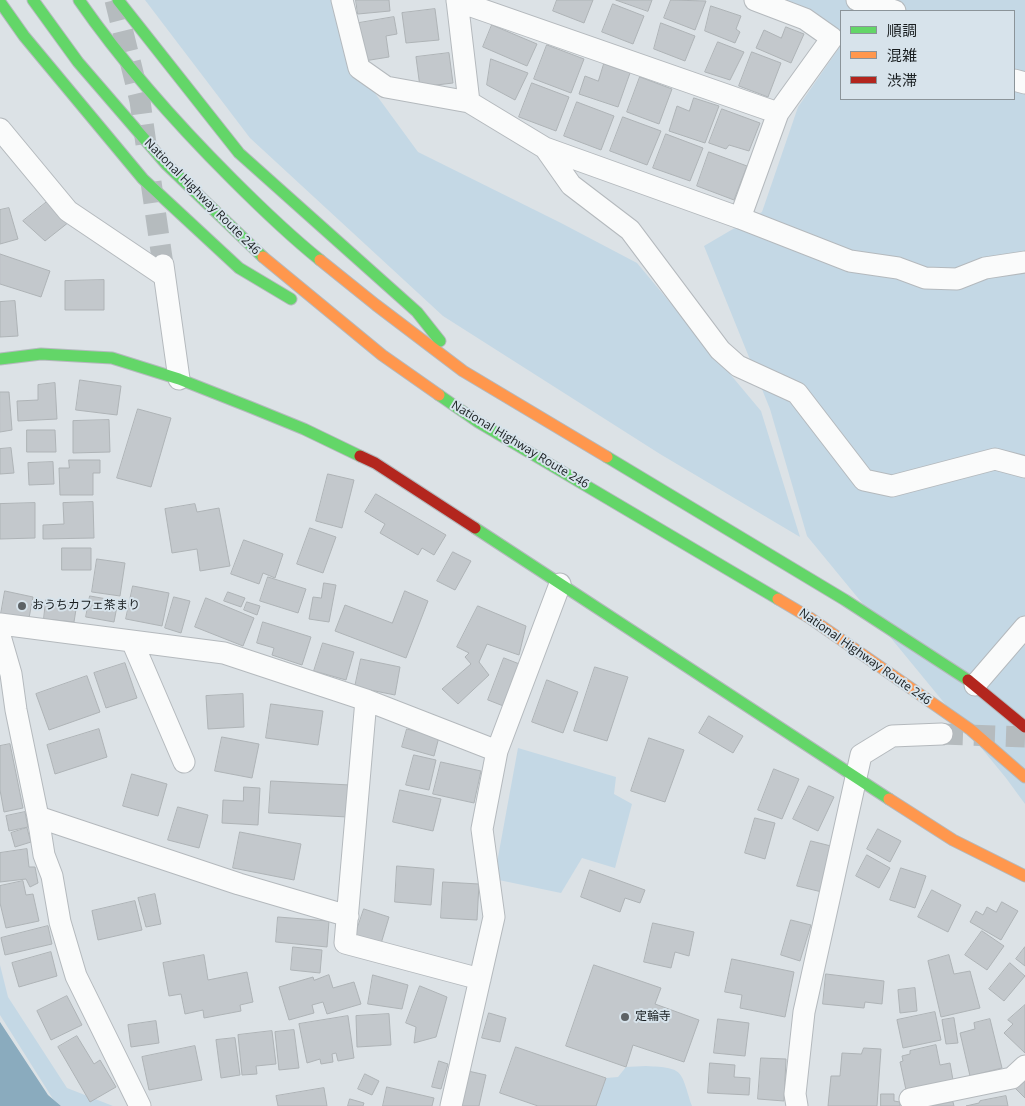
<!DOCTYPE html>
<html>
<head>
<meta charset="utf-8">
<style>
	body { margin:0 }
	#map { position:relative; width:1025px; height:1106px; overflow:hidden; background:#dce2e6; font-family:"Open Sans","Noto Sans JP",sans-serif }
	canvas { display:block }
	.legend { position:absolute; left:840px; top:10px; width:175px; height:90px; box-sizing:border-box; background:#d7e3eb; border:1px solid #8b9499; margin:0; padding:6px 9px; list-style:none; font-size:15px; color:#181d1f }
	.legend li { display:flex; align-items:center; gap:10px; height:25px }
	.legend b { width:25px; border:1px solid #8b9499 }
</style>
</head>
<body>
<div id="map">
<canvas width="1025" height="1106"></canvas>
<ul class="legend">
<li><b style="height:6px;background:#63d668"></b>順調</li>
<li><b style="height:6px;background:#ff974d"></b>混雑</li>
<li><b style="height:6px;background:#b3261e"></b>渋滞</li>
</ul>
</div>
<script>
const ctx = document.querySelector('canvas').getContext('2d');
ctx.lineJoin = 'round';
function paint(path, color) {
  ctx.fillStyle = color;
  ctx.fill(path, 'evenodd');
}
function strokePath(path, color, width, dash) {
  ctx.strokeStyle = color;
  ctx.lineWidth = width;
  ctx.lineCap = dash ? 'butt' : 'round';
  ctx.setLineDash(dash || []);
  ctx.stroke(path);
}
function write(font, color, halo, rows, align = 'center') {
  ctx.font = font + ' "Open Sans","Noto Sans JP",sans-serif';
  ctx.lineWidth = 4;
  ctx.setLineDash([]);
  ctx.textBaseline = 'middle';
  ctx.strokeStyle = halo;
  ctx.fillStyle = color;
  for (const [text, x, y, turn = 0] of rows) {
    ctx.save();
    ctx.translate(x, y);
    ctx.rotate((+turn || 0) * Math.PI / 180);
    ctx.textAlign = isNaN(turn) ? turn : align;
    if (halo) ctx.strokeText(text, 0, 0);
    ctx.fillText(text, 0, 0);
    ctx.restore();
  }
}
const green = new Path2D(`
	M145 0H332L350 59 418 152 561 223 637 263 761 411 800 537 660 454 443 316 250 138Z
	M782 0H1025V804L1006 778 807 536 770 409 704 246 762 212 798 107 841 45V99H1014V11H841V36Z
	M518 748 616 777 614 794 632 804 615 868 582 858 561 893 494 879Z
	M0 965 8 997 67 1088 113 1106H61L53 1099 0 1015Z
	M646 1066C685 1068 680 1070 692 1106H595L606 1078 618 1077 626 1067Z`);
const water = new Path2D(`
	M0 1022 48 1095 61 1106H0Z`);
const building = new Path2D(`
	M356 0H389L390 11 358 14Z
	M557 0H593L584 23 553 11Z
	M616 0H652L648 11Z
	M671 0 706 1 695 30 664 18Z
	M613 4 644 16 633 44 602 32Z
	M711 6 741 16 736 29 740 32 735 43 705 31Z
	M435 9 439 40 406 43 402 13Z
	M394 17 397 34 386 36 389 57 364 61 359 23Z
	M661 23 695 36 685 61 654 49Z
	M492 25 537 44 527 66 483 47Z
	M786 27 804 34 791 63 756 48 764 30 781 38Z
	M718 42 744 52 730 80 705 72Z
	M547 45 584 59 571 93 534 79Z
	M752 52 781 63 768 97 739 86Z
	M449 53 453 83 420 87 416 57Z
	M491 59 528 73 515 100 487 85Z
	M604 64 630 73 618 107 579 94 585 76 598 81Z
	M640 77 672 89 659 124 627 112Z
	M532 83 569 97 556 131 519 117Z
	M694 98 719 106 705 143 669 131 677 106 689 111Z
	M577 102 614 116 601 150 564 136Z
	M722 109 760 123 749 151 729 145 726 149 709 143Z
	M623 117 661 131 647 165 610 151Z
	M666 134 703 148 690 181 653 168Z
	M709 152 747 166 734 200 697 186Z
	M48 201 69 222 45 241 23 221Z
	M9 208 18 239 0 244V210Z
	M0 254 50 271 41 297 0 284Z
	M104 280V310H65V281Z
	M15 301 18 336 0 337V302Z
	M80 380 121 386 117 415 76 410Z
	M55 383 57 419 18 421 17 401 38 400V385Z
	M0 392H9L12 430 0 432Z
	M138 409 171 418 151 487 117 478Z
	M109 420 110 452 73 453V421Z
	M27 430H55L56 452H27Z
	M11 448 14 473 0 474V449Z
	M69 460H100V473H93V495H60L59 468H69Z
	M53 462 54 484 29 485 28 463Z
	M328 474 354 480 342 528 316 521Z
	M376 494 446 535 434 555 422 548 418 555 380 533 385 524 365 512Z
	M93 502 94 538 43 539V525L64 524 63 503Z
	M35 503V538L0 539V504Z
	M195 504 197 512 219 508 230 566 200 571 197 549 172 553 165 509Z
	M310 528 336 537 323 573 297 564Z
	M244 540 283 554 275 578 263 573 259 584 231 574Z
	M62 548H91V570H62Z
	M453 552 471 561 455 590 437 581Z
	M97 559 125 563 120 596 92 592Z
	M268 577 306 589 298 613 260 601Z
	M324 583 336 585 329 622 309 619 313 597 321 598Z
	M133 586 169 593 162 626 126 619Z
	M5 591 33 597 29 618 1 614Z
	M405 591 428 601 406 658 335 631 345 605 392 623Z
	M228 592 245 598 241 607 224 601Z
	M90 596 118 601 114 622 86 617Z
	M174 597 190 601 181 633 165 628Z
	M206 598 254 618 243 646 195 627Z
	M46 600 77 603 74 622 44 619Z
	M247 602 260 606 257 615 244 610Z
	M478 606 526 626 519 655 487 644 479 662 489 675 458 704 442 689 471 664 465 657 469 653 457 647Z
	M263 622 311 637 302 665 272 655 274 648 257 643Z
	M323 643 354 652 346 680 314 671Z
	M504 658 522 665 506 707 488 700Z
	M361 659 400 667 395 695 355 687Z
	M125 663 137 698 106 708 94 673Z
	M595 667 628 677 607 741 574 731Z
	M87 676 100 712 49 730 36 694Z
	M547 680 578 692 563 733 532 722Z
	M243 694 244 727 208 729 206 696Z
	M271 704 323 711 318 745 266 738Z
	M709 716 743 736 733 753 699 733Z
	M99 729 107 757 55 774 47 745Z
	M407 729 439 737 434 756 402 747Z
	M222 737 259 744 252 778 215 771Z
	M649 738 684 750 665 802 631 791Z
	M10 744 23 808 4 812 0 790V746Z
	M414 755 436 760 429 790 406 785Z
	M441 762 481 771 474 803 433 794Z
	M774 769 799 779 782 819 758 810Z
	M132 774 167 784 158 816 123 806Z
	M271 781 350 785 348 817 269 813Z
	M809 786 834 797 818 831 793 819Z
	M244 787 260 788 258 825 222 823 223 800 243 801Z
	M400 790 441 799 433 831 393 822Z
	M178 807 208 815 199 848 168 840Z
	M25 812 28 827 9 831 6 816Z
	M755 818 775 823 765 859 745 853Z
	M27 828 31 842 15 847 11 833Z
	M878 829 901 841 890 862 867 849Z
	M240 832 301 844 294 880 233 868Z
	M811 841 835 847 822 892 797 886Z
	M27 849 29 867H35L38 883 30 887 26 879 0 882V853Z
	M867 855 890 868 879 888 856 876Z
	M397 866 434 869 431 905 395 902Z
	M901 868 926 876 915 908 890 900Z
	M590 870 645 890 640 903 625 898 620 912 581 897Z
	M23 881 26 895 33 894 39 921 6 928 0 903V886Z
	M443 882 479 884 477 920 441 918Z
	M932 890 961 905 948 932 918 917Z
	M155 894 161 924 146 927 138 898Z
	M135 901 142 930 98 940 92 911Z
	M1002 902 1018 911 1001 940 970 922 976 911 983 915 987 907 996 912Z
	M364 909 389 917 380 947 354 939Z
	M278 917 329 921 327 947 276 942Z
	M791 920 811 925 800 961 781 955Z
	M653 923 694 932 689 956 675 952 671 968 644 962Z
	M48 926 52 944 5 955 1 938Z
	M982 931 1004 946 987 970 965 955Z
	M293 947 322 950 320 973 291 970Z
	M1025 947V966L1016 959Z
	M51 952 57 976 19 987 12 963Z
	M204 955 208 980 247 972 253 1002 240 1005 241 1011 204 1018 203 1010 185 1014 181 994 169 996 163 963Z
	M949 955 954 974 970 971 980 1008 941 1017 928 961Z
	M732 959 794 972 785 1017 740 1008 742 995 725 992Z
	M1010 963 1025 976 1004 1001 989 989Z
	M594 965 661 988 655 1004 699 1020 684 1062 633 1045 626 1067 566 1046Z
	M826 974 884 981 882 1004 865 1002 864 1008 823 1004Z
	M329 975 333 988 354 982 361 1004 327 1014 323 1002 312 1005 314 1013 289 1020 279 987 313 977 314 980Z
	M373 975 408 985 402 1009 368 1004Z
	M420 986 447 997 436 1037 414 1043 416 1027 406 1023Z
	M915 988 917 1011 900 1013 898 990Z
	M67 996 82 1025 51 1040 37 1011Z
	M1025 1005V1053L1004 1033 1013 1024 1008 1020Z
	M935 1012 941 1040 903 1048 897 1020Z
	M489 1013 506 1018 500 1042 482 1038Z
	M389 1014 391 1045 357 1047 356 1016Z
	M348 1016 354 1058 338 1061 336 1053 332 1054 333 1062 321 1064 320 1059 307 1063 299 1024Z
	M954 1018 958 1043 946 1044 942 1020Z
	M718 1019 749 1023 745 1056 714 1053Z
	M990 1019 1002 1068 970 1076 960 1033 975 1029 974 1023Z
	M156 1021 159 1043 131 1047 128 1025Z
	M294 1030 299 1068 279 1070 275 1032Z
	M272 1031 276 1064 256 1066 257 1074 242 1075 238 1035Z
	M77 1036 94 1064 100 1060 116 1087 90 1102 58 1047Z
	M235 1038 240 1075 221 1078 216 1040Z
	M936 1045 940 1065 950 1063 953 1080 906 1090 900 1062 903 1061 902 1056 910 1054V1051Z
	M195 1046 202 1080 149 1090 142 1057Z
	M516 1047 606 1078 596 1106H538L500 1093Z
	M864 1048 881 1049 877 1106H828L831 1076H840L842 1053 861 1054Z
	M761 1058 786 1059 784 1101 758 1099Z
	M439 1061 448 1064 441 1089 432 1087Z
	M710 1063 735 1065 734 1077 750 1078 749 1095 708 1093Z
	M468 1071 486 1075 479 1106H460Z
	M365 1074 379 1081 372 1095 358 1089Z
	M1025 1080V1098L1016 1089Z
	M387 1087 434 1098 432 1106H383Z
	M324 1088 327 1106H278L276 1096Z
	M881 1094H894V1101L900 1102V1106H881Z
	M1006 1096 1008 1106H966L979 1103 980 1101Z
	M350 1099 364 1103 363 1106H348Z
	M953 1102 954 1106H930Z`);
const streetTunnel = new Path2D(`
	M115 0 140 101 146 144
	M151 182 163 265
	M942 734 1025 737`);
const street = new Path2D(`
	M342 0 359 68 386 87 469 102 545 148 571 185 630 230 720 350 738 366 797 393 864 480 892 486 995 459 1025 467
	M457 0 469 102
	M857 0 895 11
	M457 1 778 113
	M1014 80 1025 83
	M0 129 68 211 163 275
	M545 148 740 218 778 113 832 38 805 19 755 0
	M740 218 850 261 898 268 925 278 957 279 985 268 1025 262
	M163 265 179 379
	M0 624 224 653 366 700 497 751 560 584
	M0 636 11 674 16 710 38 817 44 855 52 876 60 922 76 976 140 1106
	M132 641 184 762
	M975 685 1025 627
	M366 700 345 943 480 979
	M38 817 239 884 348 916
	M910 1099 1012 1078 1025 1066
	M451 1106 494 917 482 829 497 751
	M797 1106 795 1094 804 1012 861 755 892 736 942 734`);
const fast = new Path2D(`
	M33 0 78 62 166 164 263 257
	M79 0C124 65 177 124 233 180 261 208 289 235 320 260
	M118 0 239 153 417 312 440 341
	M0 2 24 36 143 179 239 268 291 299
	M0 359 41 354 112 358 179 379 250 407 304 429 360 456
	M439 395 478 422 778 599
	M607 457 845 600 968 680
	M475 528 889 799`);
const slow = new Path2D(`
	M263 257 382 355 439 395
	M320 260 376 305 463 371 607 457
	M778 599 810 618 971 730 1025 777
	M889 799 953 840 1025 876`);
const jam = new Path2D(`
	M360 456 375 463 475 528
	M968 680 1025 727`);
const markers = [
	[22,606,5,"#5d6265"],
	[625,1017,5,"#5d6265"]
];
const streetNames = [
	["National Highway Route 246",202,197,45],
	["National Highway Route 246",520,445,31],
	["National Highway Route 246",865,657,35]
];
const poiNames = [
	["おうちカフェ茶まり",32,606],
	["定輪寺",635,1017]
];
paint(green, '#c4d8e5');
paint(water, '#8aabbe');
paint(building, '#c3c8cc');
strokePath(building, '#aeb3b6', 1);
strokePath(streetTunnel, '#b5bbbe', 21, [21, 11]);
strokePath(street, '#b4b9bd', 23);
strokePath(fast, '#b4b9bd', 13);
strokePath(slow, '#b4b9bd', 13);
strokePath(jam, '#b4b9bd', 13);
strokePath(street, '#fafbfb', 21);
strokePath(fast, '#63d668', 11);
strokePath(slow, '#ff974d', 11);
strokePath(jam, '#b3261e', 11);
for (const [x, y, r, color] of markers) {
  const dot = new Path2D();
  dot.arc(x, y, r, 0, 2 * Math.PI);
  ctx.fillStyle = color;
  ctx.fill(dot);
  strokePath(dot, '#d7e3eb', 2);
}
write('12px', '#181d1f', '#d7e3eb', streetNames);
write('12px', '#181d1f', '#d7e3eb', poiNames, 'left');
</script>
</body>
</html>
